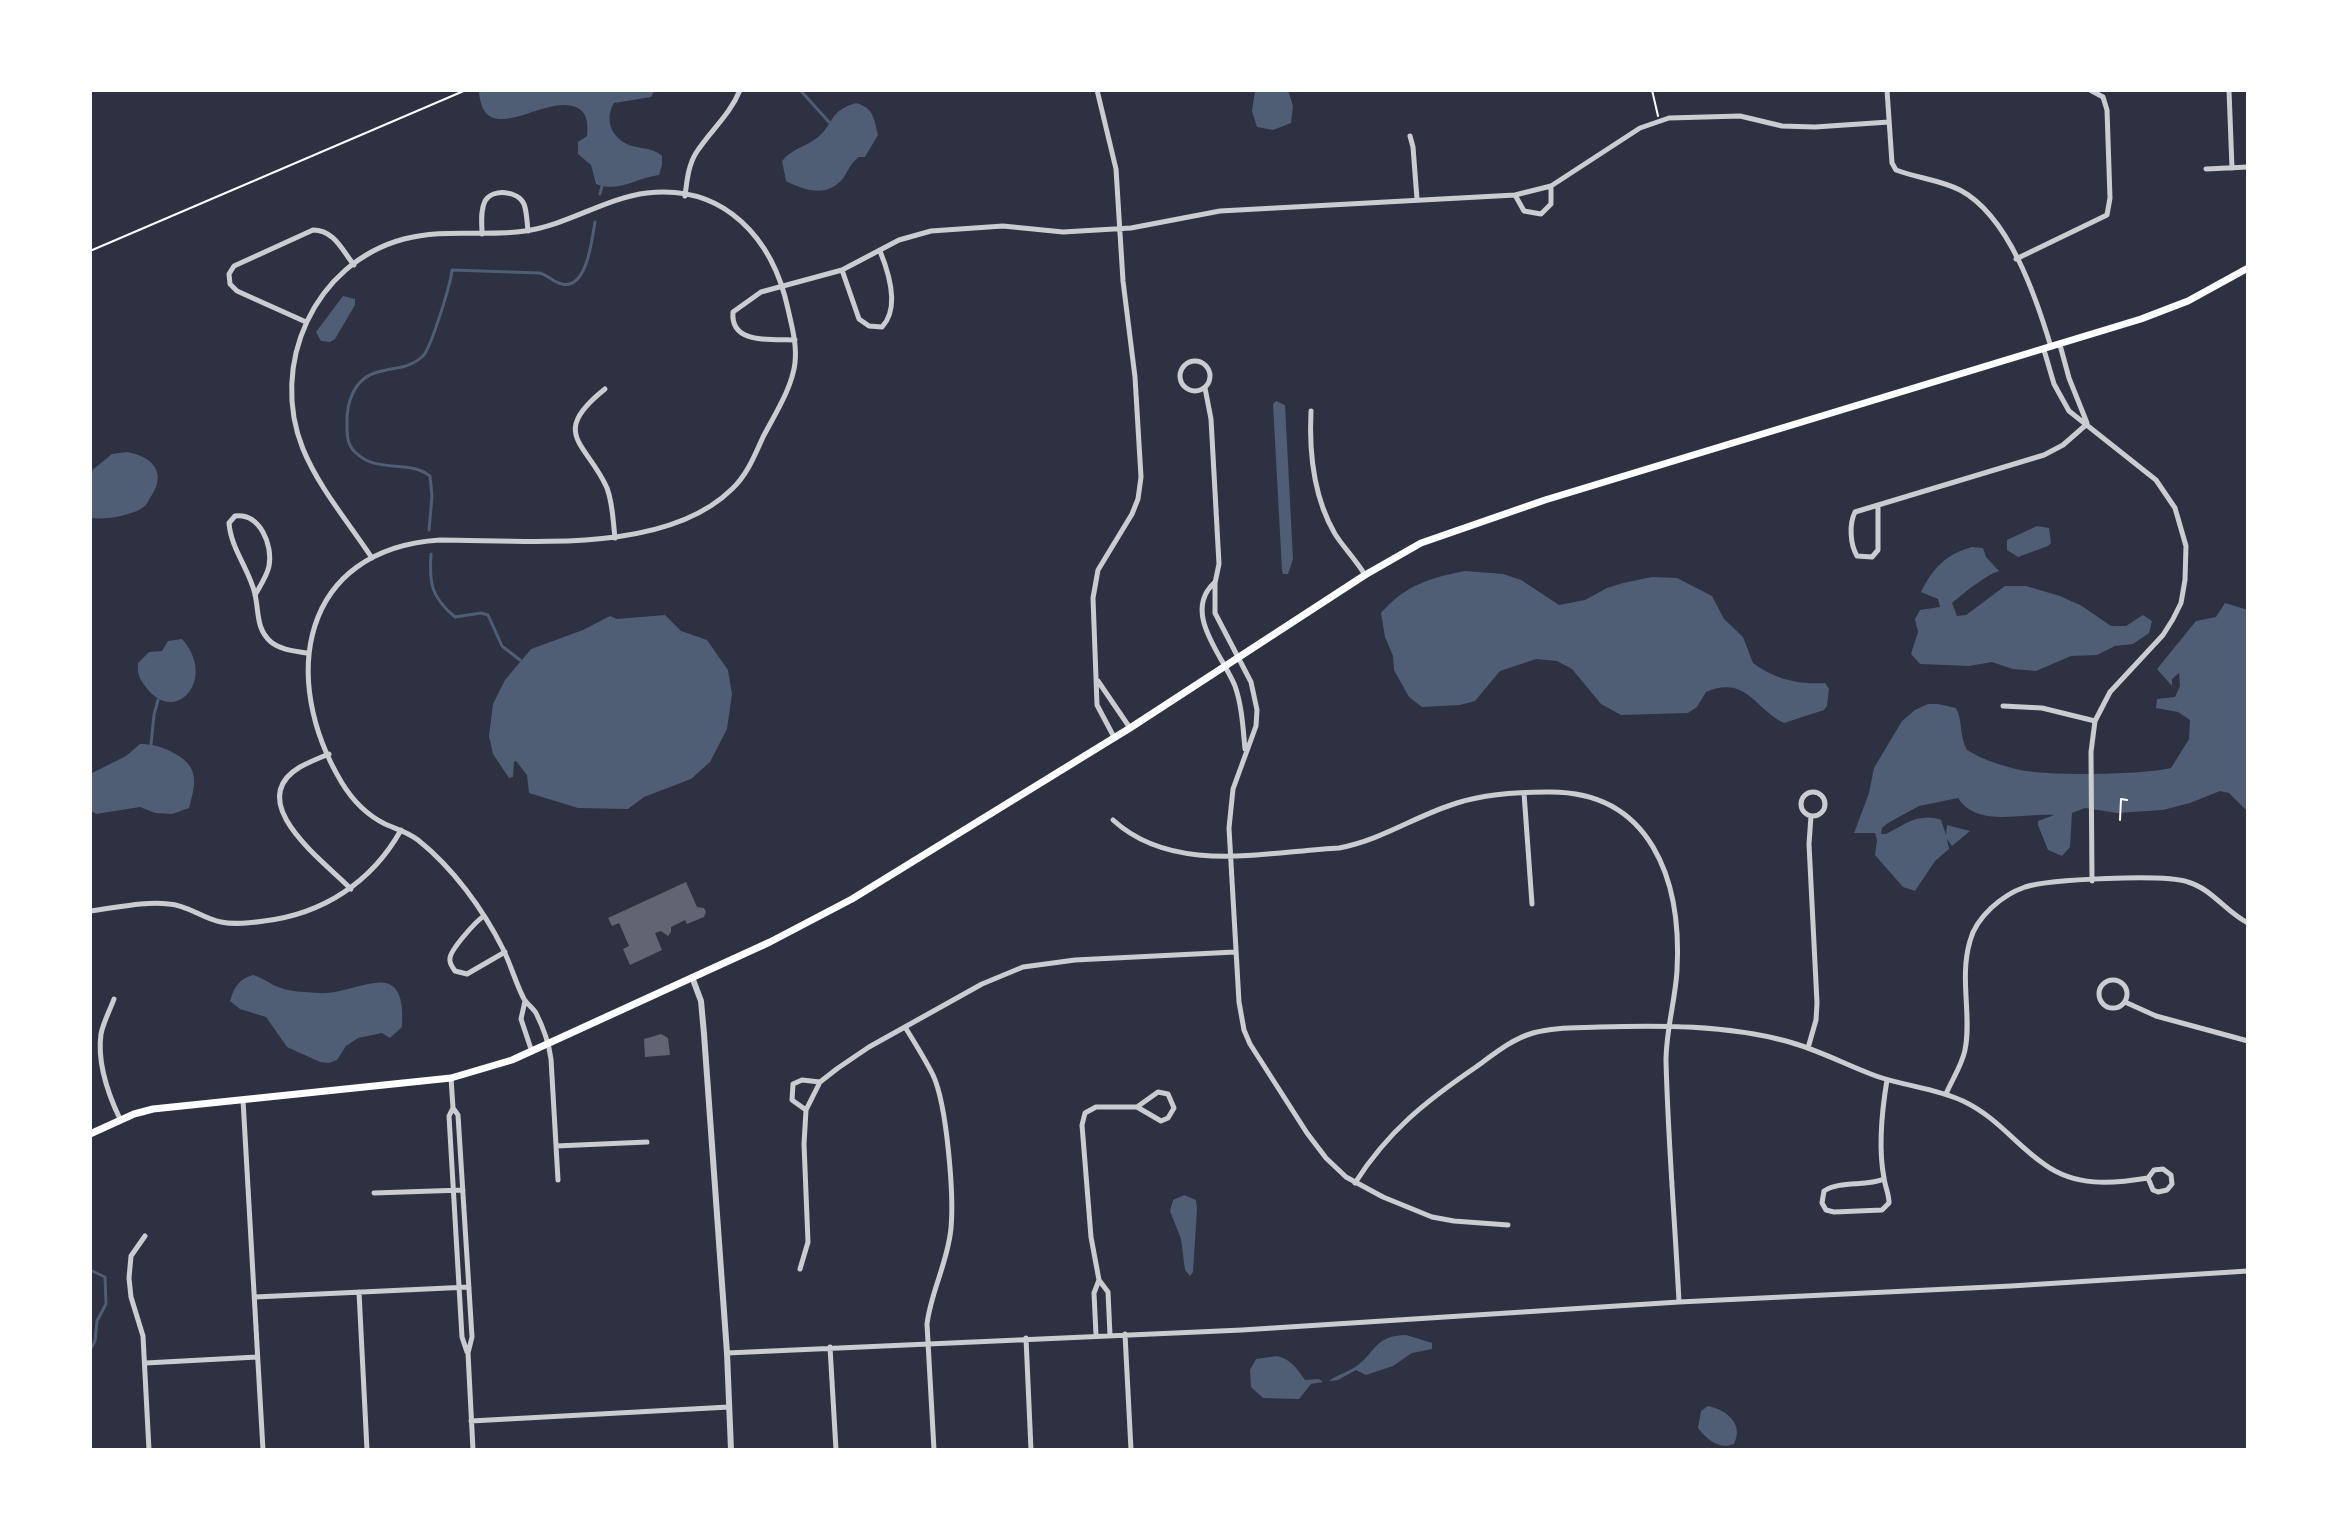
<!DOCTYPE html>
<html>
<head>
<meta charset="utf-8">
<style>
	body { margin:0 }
	#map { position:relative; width:2338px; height:1540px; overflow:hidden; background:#2d3142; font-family:"Space Grotesk",sans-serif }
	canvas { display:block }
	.frame { position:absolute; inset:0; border:92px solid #fff; pointer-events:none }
</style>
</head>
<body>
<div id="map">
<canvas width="2338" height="1540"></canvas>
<div class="frame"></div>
</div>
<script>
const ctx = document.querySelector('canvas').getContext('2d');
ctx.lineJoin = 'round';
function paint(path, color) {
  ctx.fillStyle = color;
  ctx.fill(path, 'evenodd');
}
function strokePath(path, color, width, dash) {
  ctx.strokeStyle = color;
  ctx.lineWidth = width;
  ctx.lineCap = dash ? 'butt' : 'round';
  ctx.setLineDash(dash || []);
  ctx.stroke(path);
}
const water = new Path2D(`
	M482 90H655L651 97 614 103C605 117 610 135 625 143 637 150 651 146 662 156V165L659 175C636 178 619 193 596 184L591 165 578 154V142L587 136C588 125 588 114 578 108 547 91 484 152 479 92Z
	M1255 90H1288L1293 106 1291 123 1273 130 1257 127 1252 111Z
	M856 103C874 108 874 119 878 135L865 157H859C851 163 849 169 844 177 829 198 805 191 786 181L782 161C792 149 802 148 814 140 835 126 826 112 856 103Z
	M343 296 355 299V305L335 339 330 342 321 341 316 332Z
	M1276 401 1285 405 1293 559 1288 574H1283L1282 570 1273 404Z
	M127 452C151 456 167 471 152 495 149 498 148 503 145 506 133 516 105 520 90 518V472L112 454Z
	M2037 526 2049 528 2051 543 2048 546 2018 557 2007 550V540Z
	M1972 547 1983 548 1986 557 1999 571C1986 575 1964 593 1952 603L1957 616 1966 615 2005 586H2026L2060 596 2082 606 2111 626H2126L2143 615 2152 621 2149 633 2133 644 2115 646 2097 655 2071 656 2036 671 2013 669 1992 662 1969 666 1920 664 1911 654 1918 632 1915 619 1920 610 1940 607 1938 599 1921 592C1933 568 1946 554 1972 547Z
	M1465 571 1503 574 1521 580 1559 605 1585 600 1607 588 1623 583 1652 577 1677 578 1712 596 1724 619 1743 637 1753 663C1774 679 1799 685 1825 683L1829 689 1827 706 1824 710 1784 723C1754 709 1747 675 1706 692L1697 707 1688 713 1621 715 1601 704 1572 669 1557 661 1536 659 1500 671 1475 701 1460 705 1422 707 1409 697 1394 670 1393 656 1385 637 1381 613C1406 585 1429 578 1465 571Z
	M2225 603 2248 610V812L2229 793 2220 791 2190 803 2163 810 2117 813 2085 808 2072 813 2070 847 2062 856 2048 850 2038 825V821L2054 815C2022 813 1977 828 1958 798L1919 806 1888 823 1882 828 1881 834H1886C1904 825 1919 812 1941 820L1946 835 1947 825 1970 831 1952 846 1947 839 1949 849 1935 861 1915 891 1903 887 1875 855 1877 840 1875 833H1854L1869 793 1874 768 1902 721 1915 710 1928 704H1938L1956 708C1963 721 1959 736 1967 750 1983 760 2003 766 2020 770 2049 776 2143 775 2171 768L2189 739 2190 720 2178 712 2156 708 2157 699 2175 697 2180 686 2179 673 2172 679V686L2157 669 2196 621 2216 617Z
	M665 615 681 631 707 640 728 670 732 694 727 729 710 762 691 779 644 797 628 809 578 808 529 793 527 775 516 761 514 762 513 777 509 778 493 754 489 736 493 704 505 680 531 649 583 630 610 616 617 619Z
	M182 639C218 679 175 728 145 686 139 677 137 674 138 663L149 652 162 651 168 641Z
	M140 744C152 744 159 746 170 751 199 765 197 780 189 808L172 814 155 813 140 807 96 814 90 810V774L126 756Z
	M253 975C264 978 271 985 281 988 290 992 308 992 318 993 357 996 407 951 402 1027L390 1038 382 1033 358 1038 346 1046 337 1060 329 1063 320 1062 287 1047 266 1017 240 1009 230 1001C234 987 239 979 253 975Z
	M1184 1195 1196 1200 1197 1209 1193 1272 1190 1276 1185 1270 1181 1239 1170 1211 1173 1200Z
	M1406 1335 1432 1343V1349L1412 1353 1393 1366 1366 1375 1356 1370 1338 1380 1329 1381C1336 1375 1349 1372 1358 1365 1377 1350 1375 1336 1406 1335Z
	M1277 1356C1291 1359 1297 1369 1305 1380L1319 1379 1323 1382 1311 1384 1299 1399 1263 1398 1251 1387 1250 1370 1256 1359Z
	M1708 1406C1727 1410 1744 1424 1734 1444 1720 1450 1707 1440 1698 1428L1701 1411Z`);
const stream = new Path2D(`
	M800 90 829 122
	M600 194 602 186
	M429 530 432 496 430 476C409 459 378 474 356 453 347 445 347 436 347 425 346 403 354 378 378 372 395 367 409 369 423 356 431 348 451 283 452 270L539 273C549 275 552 282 562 284 587 290 592 239 595 222
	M431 554C429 583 431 597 455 617L481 613 488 615 502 646 520 660
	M151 744 154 715 158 700
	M90 1270 105 1277 106 1304 97 1321 95 1341 90 1350`);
const building = new Path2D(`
	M686 882 697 907 704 908 706 912 704 917 687 924 685 920 671 927V932L668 936 661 931 655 933 662 950 630 965 623 949 629 946 619 923 612 926 608 918Z
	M661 1034 668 1038 670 1055 645 1057 644 1039Z`);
const path = new Path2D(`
	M1652 90 1658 116
	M90 251 466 90
	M2120 820 2121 799 2127 800`);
const minor = new Path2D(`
	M1097 90 1116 169 1123 281 1135 377 1141 477 1138 499 1132 514 1098 570 1093 598 1097 705 1114 737
	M1887 90 1892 163 1896 170C1917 178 1940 180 1960 190 2009 216 2036 297 2051 347
	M2229 90 2232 168
	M1410 136 1413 147 1417 199
	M2206 169 2248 167
	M1515 195 1524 211 1541 214 1551 204V186
	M685 196C687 181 688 166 696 153 710 131 730 115 740 90
	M482 234C482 224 480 211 485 201 493 188 518 191 524 204 527 212 527 223 528 231
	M2016 259 2107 215 2110 198 2107 110 2103 97 2090 90
	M842 270 859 319 869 326 882 327C900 308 889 273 880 251
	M306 322 237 291 230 284 229 274 234 266 313 230C334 230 342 250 354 265
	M795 340C772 339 730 345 733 312L761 292 842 270 899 240 931 231 1003 226 1063 232 1131 228 1220 211 1515 195 1551 186 1640 128 1669 118 1740 116 1782 126 1815 127 1889 122
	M2060 345 2069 378 2087 423
	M2044 350 2054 384 2069 411 2156 480 2175 508 2186 546 2185 580 2181 603 2173 619 2163 635 2110 692 2095 721 2091 752 2092 881
	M1180 376a15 15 0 1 1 30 0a15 15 0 1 1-30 0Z
	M1205 388 1211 419 1219 564 1215 583V613L1251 682 1257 710 1256 726 1233 789 1229 828 1239 1002 1244 1030 1250 1044 1307 1133 1326 1158 1346 1177 1383 1197 1432 1217 1454 1221 1508 1225
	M605 389C548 434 587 443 607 488 613 504 613 521 615 538
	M1311 411C1309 452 1314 498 1335 534 1344 548 1356 560 1365 575
	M1878 507V550L1872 557 1857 556C1850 544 1849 524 1855 512L2044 455 2063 445 2087 424
	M372 558C349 523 319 488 303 449 269 365 314 263 404 239 444 228 485 237 525 231 568 225 605 198 647 193 725 184 773 239 788 309 792 327 797 344 795 363 792 388 775 414 763 437 755 455 747 475 732 489 665 555 528 540 440 540 300 549 279 679 342 783 353 801 367 815 385 824 396 829 408 832 418 840 453 868 483 909 503 949 511 965 516 984 524 999 527 1004 533 1008 536 1013 543 1027 549 1044 551 1059L558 1180
	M1214 583C1182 613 1223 656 1235 686 1242 706 1243 728 1245 749
	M255 595C260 586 267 576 269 566 273 545 260 513 235 516L229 523C231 549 249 569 255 594 259 612 256 629 271 642 281 650 295 651 307 653
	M1098 681 1130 728
	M2003 706 2042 708 2095 721
	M329 754C319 758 309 762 300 767 241 802 325 862 351 889
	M1801 804a12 12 0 1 1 24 0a12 12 0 1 1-24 0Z
	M1524 793 1532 904
	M1113 820C1173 875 1265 852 1339 848 1382 840 1417 815 1457 803 1485 794 1518 792 1547 792 1652 790 1682 882 1677 971 1675 1002 1666 1030 1666 1061 1668 1141 1675 1222 1679 1302
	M90 911C116 908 143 901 169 904 188 905 203 919 221 922 235 925 250 923 264 921 323 914 372 882 401 830
	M484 916C476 921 451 949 450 958 449 964 452 966 455 971L467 974 505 952
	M2099 994a14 14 0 1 1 28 0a14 14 0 1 1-28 0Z
	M114 999C110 1010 103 1023 101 1034 97 1063 108 1094 120 1119
	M525 1001 521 1019 532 1052
	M2125 1002 2156 1016 2248 1041
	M905 1027C915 1043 925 1059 933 1075 947 1105 954 1195 951 1228 948 1262 931 1291 927 1324L934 1450
	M1808 1048 1816 1020 1817 1003 1809 844 1811 816
	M451 1078 453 1108 449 1116 462 1337 467 1352
	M1946 1094C1952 1080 1962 1065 1965 1050 1972 1016 1959 978 1970 941 1976 917 2002 895 2025 887 2050 879 2164 874 2188 882 2212 889 2226 912 2248 923
	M243 1100 263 1450
	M453 1108 458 1115 472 1337 468 1353 473 1450
	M806 1110 792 1100 793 1084 802 1080 820 1082
	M556 1146 647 1142
	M1884 1179C1865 1187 1841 1180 1824 1191L1822 1203 1826 1210 1834 1212 1882 1210 1889 1203C1889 1193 1885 1187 1884 1178 1878 1147 1882 1110 1887 1080
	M1355 1183C1388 1131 1426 1101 1476 1067 1494 1054 1512 1039 1533 1033 1554 1027 1577 1028 1599 1027 1660 1025 1726 1025 1786 1041 1817 1049 1846 1065 1876 1076 1904 1086 1935 1088 1963 1101 1997 1117 2015 1144 2044 1164 2075 1187 2112 1184 2148 1178L2154 1170 2163 1169 2171 1175 2172 1184 2167 1190 2158 1192 2153 1190 2148 1178
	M374 1193 463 1190
	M145 1236 131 1256 129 1278 131 1297 143 1336 149 1450
	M800 1269 808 1242 804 1144 806 1110 820 1082 838 1068 869 1047 982 984 1023 967 1075 960 1235 952
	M1099 1280 1091 1237 1082 1125 1085 1113 1096 1107H1137L1161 1121 1168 1118 1174 1108 1168 1094 1158 1092 1137 1107
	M359 1292 367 1450
	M255 1297 469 1287
	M1125 1334 1131 1450
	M1096 1335 1094 1293 1099 1280 1108 1292 1110 1335
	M1026 1338 1031 1450
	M830 1347 836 1450
	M727 1353 1242 1330 1679 1302 2011 1286 2248 1271
	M146 1363 257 1357
	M471 1421 729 1407`);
const tertiary = new Path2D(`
	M692 977 701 1001 704 1034 727 1353 731 1450`);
const secondary = new Path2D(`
	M90 1134 134 1114 153 1109 451 1078 512 1060 770 942 852 899 1130 728 1365 575 1421 543 1545 500 2141 319 2188 301 2248 268`);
paint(water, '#4f5d75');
strokePath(stream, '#4f5d75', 3);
paint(building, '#626471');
strokePath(path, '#fff', 2);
strokePath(minor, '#caccd0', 5);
strokePath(tertiary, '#caccd0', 6);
strokePath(secondary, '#fff', 7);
</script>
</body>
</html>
